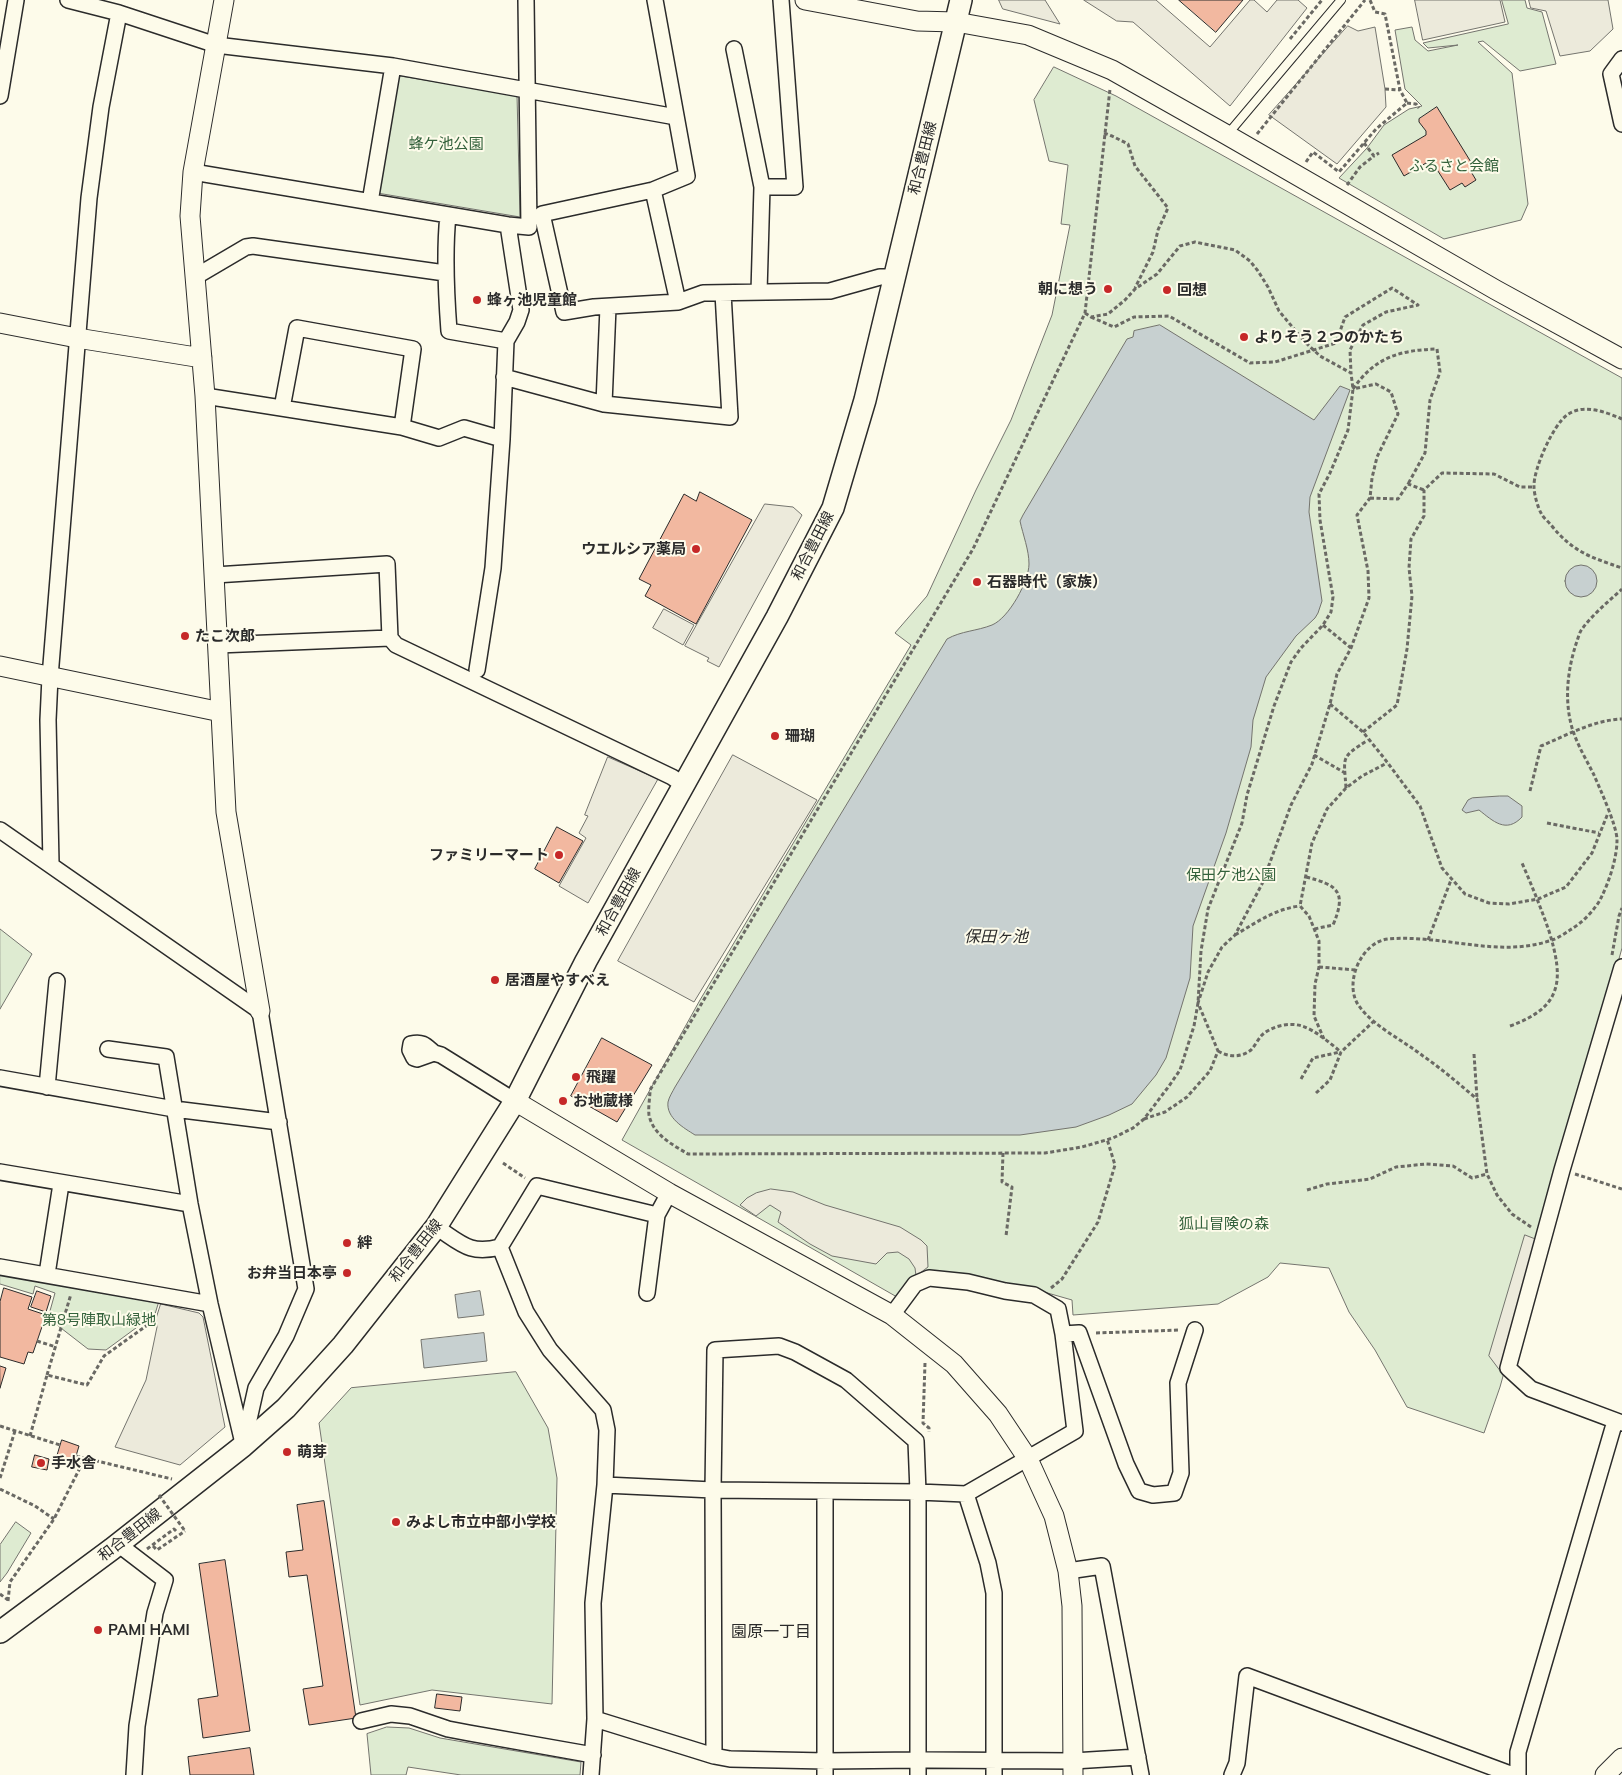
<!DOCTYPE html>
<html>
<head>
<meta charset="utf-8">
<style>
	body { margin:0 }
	canvas { display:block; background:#fdfbea }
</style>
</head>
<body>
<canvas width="1622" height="1775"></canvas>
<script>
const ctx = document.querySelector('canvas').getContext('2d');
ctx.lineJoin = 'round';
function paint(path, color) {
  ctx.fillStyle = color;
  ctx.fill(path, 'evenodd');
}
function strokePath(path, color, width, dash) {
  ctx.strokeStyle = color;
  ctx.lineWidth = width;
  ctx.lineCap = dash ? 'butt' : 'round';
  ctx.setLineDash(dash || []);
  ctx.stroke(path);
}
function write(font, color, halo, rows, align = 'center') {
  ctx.font = font + ' Mulish,"Noto Sans JP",sans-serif';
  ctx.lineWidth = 4;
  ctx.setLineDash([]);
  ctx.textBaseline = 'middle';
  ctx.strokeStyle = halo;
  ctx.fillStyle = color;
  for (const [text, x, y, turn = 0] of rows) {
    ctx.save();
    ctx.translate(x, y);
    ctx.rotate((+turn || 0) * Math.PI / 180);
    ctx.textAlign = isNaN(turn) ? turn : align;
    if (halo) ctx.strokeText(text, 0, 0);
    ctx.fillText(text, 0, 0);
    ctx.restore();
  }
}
const green = new Path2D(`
	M1502 0H1525L1527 8 1542 12 1556 64 1520 71 1483 41 1478 42 1512 73 1528 204 1521 220 1444 239 1339 178 1367 148 1384 125 1409 109 1422 106 1405 89 1395 30 1412 27 1415 40 1428 51 1458 45 1428 48 1423 43 1508 24Z
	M1054 67 1116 96 1622 378V948L1500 1387 1484 1433 1407 1407 1375 1350 1349 1312 1329 1268 1280 1263 1268 1277 1218 1304 1073 1315 1072 1300 1030 1288 970 1278 929 1270 897 1297 622 1140 700 1000 911 645 895 633 927 596 976 490 1011 420 1052 315 1070 225 1061 224 1068 165 1049 161 1034 100Z
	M394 75 517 95 520 217 377 193Z
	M0 929 32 954 0 1009Z
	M0 1273 159 1301 155 1314 106 1350 88 1349 48 1318 55 1293 35 1286 33 1294 0 1284Z
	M516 1372 548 1428 557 1478 552 1704 432 1690 360 1705 319 1423 351 1388Z
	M16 1522 31 1533 7 1573 0 1582V1545Z
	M387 1727 409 1728 440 1738 581 1762 580 1775H461L408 1767 406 1775H371L367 1734Z`);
const parking = new Path2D(`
	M999 0H1045L1060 24 1003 9Z
	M1084 0H1156L1210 47 1250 0H1254L1267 12 1277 0H1298L1307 8 1230 106 1133 22 1117 21Z
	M1415 0H1500L1505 22 1423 40Z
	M1529 0H1608L1613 29 1590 51 1560 56 1546 11 1531 8Z
	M1348 26 1358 31 1375 27 1385 89 1386 107 1337 164 1269 115Z
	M765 504 793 507 802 515 719 667 707 661 709 658 685 646Z
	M664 609 694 625 683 645 653 628Z
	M733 755 817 800 694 1002 618 961Z
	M608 757 658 779 588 903 559 886 586 838 579 833 588 816 585 815Z
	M771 1189 793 1192 825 1205 900 1227 921 1240 927 1246 928 1267 916 1276 915 1268 909 1259 898 1252 887 1253 876 1264 832 1256 810 1244 778 1222 781 1212 770 1205 756 1216 740 1205 747 1198 756 1193Z
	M1525 1235 1538 1240 1501 1372 1489 1356Z
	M161 1304 199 1313 203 1317 225 1427 180 1465 115 1447 146 1380 157 1327 156 1319Z`);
const water = new Path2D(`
	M1160 325 1314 420 1340 386 1350 390 1310 497 1309 512 1322 601 1318 613 1315 618 1296 636 1266 677 1253 720 1251 747 1226 833 1193 926 1190 978 1166 1058 1156 1075 1132 1104 1109 1115 1076 1127 1020 1135H695C684 1128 666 1118 668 1102 669 1097 673 1091 675 1087L947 639C961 631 977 631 992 625 1009 618 1029 581 1029 564 1029 550 1023 535 1020 521L1023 515 1127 339 1133 337 1134 331Z
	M1565 581a16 16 0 1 1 32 0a16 16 0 1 1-32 0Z
	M1500 796H1508L1522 806V817C1506 834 1493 821 1479 810L1466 813 1462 810 1468 800 1472 798Z
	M480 1291 484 1315 458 1318 455 1295Z
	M484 1333 487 1361 424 1368 421 1340Z`);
const building = new Path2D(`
	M1179 0H1243L1216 32Z
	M1437 107 1474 167 1470 170 1476 180 1465 187 1462 183 1450 190 1436 168 1433 170 1430 163H1426L1404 176 1392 155 1426 135V131L1419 122V119Z
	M700 492 752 520 696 624 645 596 651 585 639 579 684 494 696 501Z
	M557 827 583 841 559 883 535 869Z
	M602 1038 652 1065 617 1122 571 1096Z
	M4 1288 32 1297 28 1309 46 1315 33 1353 28 1352 24 1364 0 1357V1302Z
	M37 1291 51 1296 46 1312 31 1307Z
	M0 1366 6 1368 0 1388Z
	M62 1440 79 1446 73 1466 56 1460Z
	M35 1455 49 1459 47 1470 32 1467Z
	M324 1501 356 1718 309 1725 303 1689 323 1686 307 1575 289 1577 286 1552 303 1550 297 1505Z
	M225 1560 250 1731 203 1738 198 1699 218 1696 199 1564Z
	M437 1694 462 1697 460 1711 435 1708Z
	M250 1748 254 1775H190L188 1757Z`);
const path = new Path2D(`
	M1290 39 1322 0
	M1385 89 1400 90
	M1407 103 1416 104 1419 108
	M1104 133 1112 136 1128 144 1135 166 1168 208 1158 230 1153 252 1135 288
	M1257 134 1365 0
	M1364 143 1374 156 1379 153
	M1306 162 1313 152 1339 172 1376 129 1407 103 1400 90 1385 14 1375 12 1370 0
	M1347 185 1360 167 1374 156
	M1085 313 1091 317 1108 314 1125 300 1135 289 1157 274 1180 246 1195 242 1235 250 1250 261 1258 271 1268 287 1279 311 1305 342 1320 356 1351 373 1353 389 1348 430 1330 473 1319 494 1320 520 1333 597 1331 612 1323 625 1301 648 1291 662 1274 706 1247 795 1242 823 1208 909 1201 951 1198 1003 1194 1026 1180 1070 1169 1086 1144 1119 1133 1128 1113 1138 1082 1147 1045 1153 688 1154C673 1145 653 1135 649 1115 648 1107 650 1098 650 1090L973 549 1085 313 1110 89
	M1091 317 1114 327 1134 317 1169 316 1250 363 1275 362 1336 343 1345 317 1392 288 1418 305 1386 312 1363 325 1350 350 1351 373
	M1353 389C1375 357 1400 350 1437 349L1440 372 1430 400 1425 453 1408 484
	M1622 419C1606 412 1583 403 1567 415 1553 425 1533 470 1534 487 1534 494 1538 508 1541 513 1543 518 1548 521 1551 525 1573 552 1590 557 1622 568
	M1370 498 1398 499 1408 484 1424 490
	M1323 625 1351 648
	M1330 704 1363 732 1384 758 1420 806 1442 868 1465 894 1489 903 1509 904 1538 899 1566 887 1592 853 1608 813
	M1363 732 1397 705 1407 649 1412 596 1409 568 1411 539 1424 516V490L1442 473 1494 474 1520 487H1534
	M1314 755 1345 773
	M1346 788C1344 756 1340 758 1368 740
	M1530 791 1541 746C1567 735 1594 720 1622 719
	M1547 823 1599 833
	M1306 877C1338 885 1347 892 1333 925L1314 929
	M1235 935C1257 922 1275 909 1300 906
	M1428 940 1451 880
	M1612 955 1619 916 1622 908
	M1319 967 1356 970
	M1510 1026C1563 1007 1564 980 1549 931 1541 908 1532 886 1522 863
	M1324 1039 1314 1016 1315 984 1319 967V941L1309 916 1300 906 1312 843 1327 809 1346 788 1362 776 1387 763
	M1218 1051C1228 1057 1241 1058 1251 1050 1255 1046 1258 1039 1262 1035 1272 1026 1289 1022 1302 1026 1315 1030 1330 1043 1341 1052
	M1474 1054 1477 1098
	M1301 1079 1313 1058 1340 1052
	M1316 1093 1330 1080 1341 1052 1374 1021
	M1144 1119 1165 1112 1187 1097 1210 1071 1218 1051 1198 1003 1208 972 1222 947 1235 935 1262 884 1291 805 1312 764 1330 704 1337 674 1351 648 1369 598 1368 571 1357 515 1370 498 1372 478 1377 457 1398 414 1391 392 1376 384 1353 389
	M1003 1153 1002 1182 1012 1187 1006 1236
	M503 1163 525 1178
	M1575 1174 1622 1189
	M1307 1190 1327 1184 1370 1179 1396 1167 1426 1164 1453 1166 1472 1178 1487 1174
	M1531 1227 1512 1214 1497 1195 1487 1174 1477 1099C1459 1084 1442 1069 1423 1056 1404 1041 1373 1026 1359 1006 1343 984 1361 942 1388 939 1442 934 1497 958 1549 941 1557 939 1564 934 1570 930 1582 923 1595 910 1601 898 1609 882 1617 858 1617 840 1617 826 1600 789 1594 775 1587 761 1578 746 1573 731 1564 703 1567 672 1576 644 1578 639 1579 633 1582 629 1593 614 1608 602 1622 589
	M1051 1288 1062 1279 1098 1222 1115 1165 1107 1139
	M1096 1333 1179 1330
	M37 1341 56 1347
	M925 1363 923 1423 929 1428V1432
	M47 1375 71 1294
	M0 1426 60 1445
	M30 1436 47 1375 87 1385 104 1356 156 1319
	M76 1456 172 1479
	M0 1478 15 1431
	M0 1489 35 1506 54 1519
	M153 1546 157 1550 185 1531
	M147 1549 174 1529 177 1532
	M0 1594 8 1600
	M8 1601 10 1582 54 1519 85 1458`);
const service = new Path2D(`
	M1227 135 1341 0`);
const minor = new Path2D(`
	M68 0 119 13 216 45 393 66 676 117
	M655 0 687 176 653 190 542 214 564 312 594 307 678 302 703 293 830 291 880 277H893
	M734 49 762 187 759 292
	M1622 59 1611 74 1622 124
	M0 96 16 0
	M193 172 508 225 529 227 526 0
	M762 187H795L781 0
	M653 190 678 302
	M370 202 393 66
	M448 215C444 254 446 292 449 331L506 341
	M195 277 246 247 253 246 445 273
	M504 377 604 404 730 417 723 293
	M205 396 402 427 439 438 464 428 502 439
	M604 404 608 307
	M282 408 297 328 413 349 402 427
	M215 575 387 564 390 638
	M218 645 390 638 396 645 672 777 684 785
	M477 670 493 568 502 439 506 341 517 322 521 310 508 225
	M0 830 260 1011 306 1289 286 1336 256 1388 243 1446
	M51 864 48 720 50 677 89 198 101 107 119 13
	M1622 967 1562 1170 1508 1368 1531 1389 1622 1423
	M108 1049 166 1057 190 1204 210 1304 242 1439
	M434 1053C426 1046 423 1041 411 1044L410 1050 414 1058 417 1059 434 1053 441 1055 515 1101
	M0 1078 174 1109 279 1122
	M47 1087 57 981
	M0 1172 190 1204
	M436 1227C461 1243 469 1255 500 1247L526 1312 550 1350 603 1410 607 1430 605 1485 593 1603 595 1719 591 1775
	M500 1247 537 1186 657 1215
	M0 1267 210 1304
	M47 1274 61 1184
	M647 1293 657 1215 669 1193
	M892 1315 915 1284 929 1278 968 1282 1005 1291 1034 1295 1058 1309 1063 1334 1079 1333 1126 1464 1139 1491 1153 1495 1174 1493 1181 1473 1178 1383 1195 1330
	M605 1485 713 1490 918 1492 966 1494 1075 1431 1063 1334
	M966 1494 988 1563 994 1593V1775
	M118 1544 165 1580 155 1613 137 1726 134 1775
	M1068 1571 1102 1566 1141 1775
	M595 1719 714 1756
	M361 1721 391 1714 410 1716 448 1729 469 1733 593 1755
	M825 1775V1492
	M918 1775V1492L916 1441 846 1380 795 1352 779 1346 715 1350 713 1490 714 1756 730 1759 826 1761 918 1760H927L1073 1761 1138 1757
	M1232 1775 1237 1763 1247 1676 1513 1775
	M1518 1775V1752L1615 1421`);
const tertiary = new Path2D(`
	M224 0 193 172 190 216 205 396 226 812 260 1011
	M805 0 917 21 956 22 1028 35 1112 70 1227 135 1496 290 1622 359
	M0 323 77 338 202 358
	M0 666 221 712
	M515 1101 669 1193 892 1315 954 1364 998 1414 1028 1459 1054 1516 1068 1571 1072 1606 1073 1775
	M1605 1775 1622 1758`);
const secondary = new Path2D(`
	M0 1632 112 1549 243 1446 286 1408 343 1345 436 1227 515 1101 586 961 777 617 833 508 865 400 961 0`);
const pathBridge = new Path2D(`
	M159 1495 185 1531`);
const markers = [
	[1108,289,5,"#c62828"],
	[1167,290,5,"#c62828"],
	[477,300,5,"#c62828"],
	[1244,337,5,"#c62828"],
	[696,549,5,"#c62828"],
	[977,582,5,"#c62828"],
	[185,636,5,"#c62828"],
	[775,736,5,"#c62828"],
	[559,855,5,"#c62828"],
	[495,980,5,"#c62828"],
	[576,1077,5,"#c62828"],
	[563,1101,5,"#c62828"],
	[347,1243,5,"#c62828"],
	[347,1273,5,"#c62828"],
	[287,1452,5,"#c62828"],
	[41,1463,5,"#c62828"],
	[396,1522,5,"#c62828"],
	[98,1630,5,"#c62828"]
];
const parkNames = [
	["蜂ケ池公園",446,144],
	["ふるさと会館",1454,166],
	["保田ケ池公園",1231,875],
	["狐山冒険の森",1224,1224],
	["第8号陣取山緑地",99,1320]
];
const streetNames = [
	["和合豊田線",923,158,-76],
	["和合豊田線",813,546,-63],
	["和合豊田線",619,902,-61],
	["和合豊田線",416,1251,-52],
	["和合豊田線",130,1535,-38]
];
const poiNames = [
	["朝に想う",1098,289,"right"],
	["回想",1177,290],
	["蜂ヶ池児童館",487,300],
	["よりそう２つのかたち",1254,337],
	["ウエルシア薬局",686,549,"right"],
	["石器時代（家族）",987,582],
	["たこ次郎",195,636],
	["珊瑚",785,736],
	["ファミリーマート",549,855,"right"],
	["居酒屋やすべえ",505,980],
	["飛躍",586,1077],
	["お地蔵様",573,1101],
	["絆",357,1243],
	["お弁当日本亭",337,1273,"right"],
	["萌芽",297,1452],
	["手水舎",51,1463],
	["みよし市立中部小学校",406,1522],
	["PAMI HAMI",108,1630]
];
const waterNames = [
	["保田ヶ池",996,937]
];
const neighbourhoodNames = [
	["園原一丁目",771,1632]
];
paint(green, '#deebd1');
strokePath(green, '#74746e', 1);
paint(parking, '#eceadb');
strokePath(parking, '#74746e', 1);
paint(water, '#c7d0d0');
strokePath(water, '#74746e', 1);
paint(building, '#f2b8a0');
strokePath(building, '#2b2b2b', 1);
strokePath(service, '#2b2b2b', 10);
strokePath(minor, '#2b2b2b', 18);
strokePath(tertiary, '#2b2b2b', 21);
strokePath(secondary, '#2b2b2b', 24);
strokePath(path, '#6a6964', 3, [4, 2.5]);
strokePath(service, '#fdfbea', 8);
strokePath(minor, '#fdfbea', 15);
strokePath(tertiary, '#fdfbea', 19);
strokePath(secondary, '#fdfbea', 21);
strokePath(pathBridge, '#6a6964', 3, [4, 2.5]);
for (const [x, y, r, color] of markers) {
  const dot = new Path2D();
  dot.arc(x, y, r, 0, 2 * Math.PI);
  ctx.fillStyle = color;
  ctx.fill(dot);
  strokePath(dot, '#fdfbea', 2);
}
write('15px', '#34623c', '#fdfbea', parkNames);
write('15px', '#2b2b2b', '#fdfbea', streetNames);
write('bold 15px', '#2b2b2b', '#fdfbea', poiNames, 'left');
write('italic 16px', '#2b2b2b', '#fdfbea', waterNames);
write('16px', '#2b2b2b', '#fdfbea', neighbourhoodNames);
</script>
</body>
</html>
